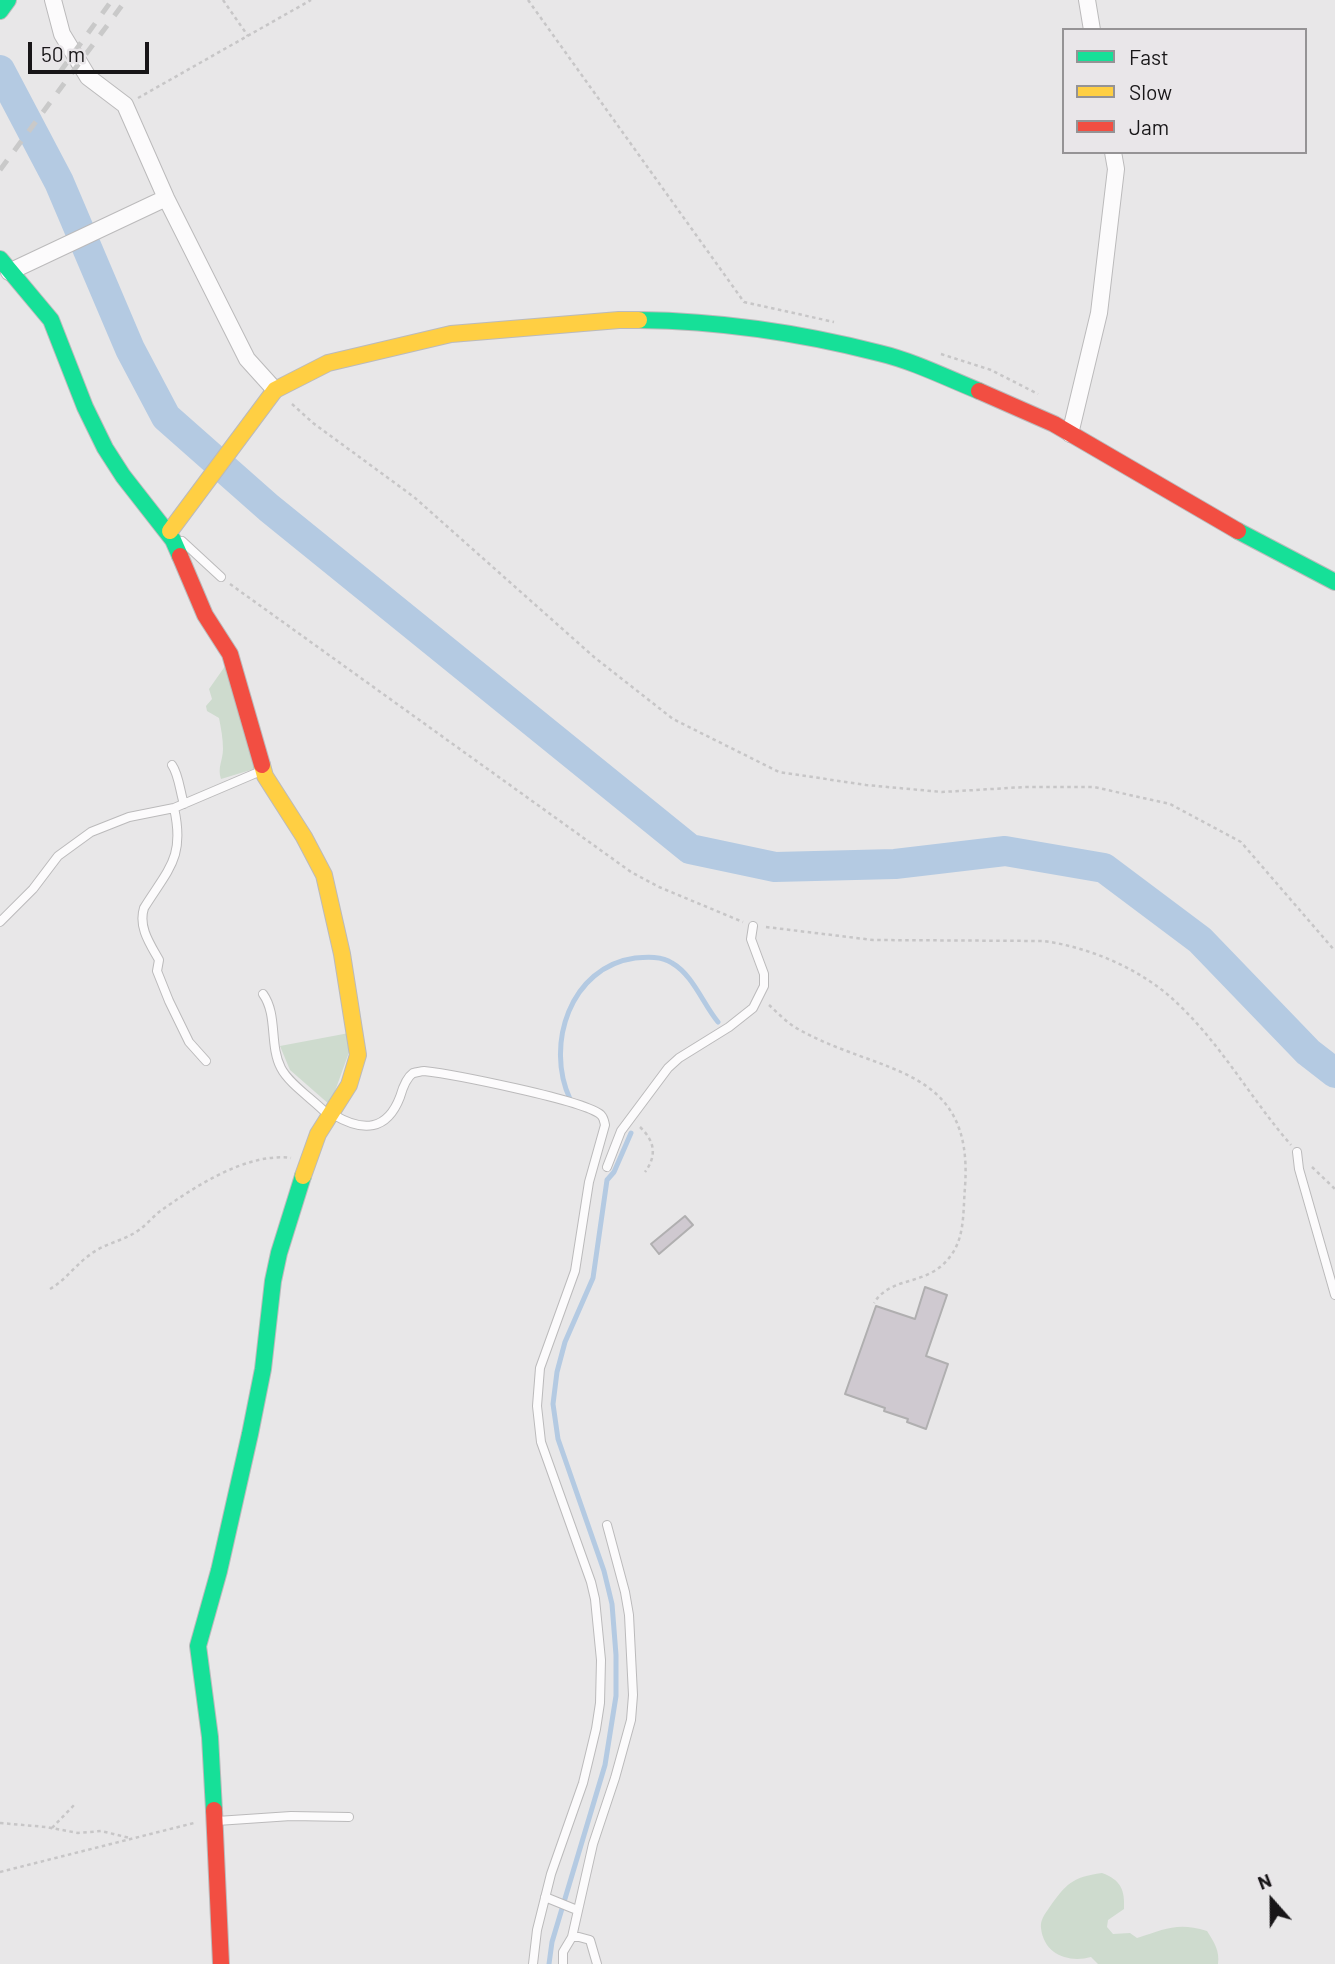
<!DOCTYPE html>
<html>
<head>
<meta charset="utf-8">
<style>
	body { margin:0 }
	#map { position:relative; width:1335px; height:1964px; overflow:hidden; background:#e8e7e8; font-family:Barlow,sans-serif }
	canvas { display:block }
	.legend { position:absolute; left:1062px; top:28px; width:245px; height:126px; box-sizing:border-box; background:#e9e6e9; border:2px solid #959395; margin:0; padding:9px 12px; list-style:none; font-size:21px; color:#181618 }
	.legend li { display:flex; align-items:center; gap:14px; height:35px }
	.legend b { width:35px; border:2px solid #959395 }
	.north { position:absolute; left:1237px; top:1866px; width:70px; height:70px; -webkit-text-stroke:5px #e9e6e9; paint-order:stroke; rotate:339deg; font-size:19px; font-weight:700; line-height:28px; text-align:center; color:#181618 }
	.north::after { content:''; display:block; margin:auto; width:24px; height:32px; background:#181618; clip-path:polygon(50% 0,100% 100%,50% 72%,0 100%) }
	.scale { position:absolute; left:28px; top:42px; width:121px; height:32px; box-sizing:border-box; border:4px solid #181618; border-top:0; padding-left:9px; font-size:21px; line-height:24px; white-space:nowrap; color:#181618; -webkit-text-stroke:5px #e9e6e9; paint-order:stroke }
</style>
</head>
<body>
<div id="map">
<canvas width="1335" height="1964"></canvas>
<ul class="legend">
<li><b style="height:9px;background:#16e098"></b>Fast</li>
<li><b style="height:9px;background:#ffcf43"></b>Slow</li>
<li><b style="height:9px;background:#f24e42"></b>Jam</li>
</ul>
<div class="north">N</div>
<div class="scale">50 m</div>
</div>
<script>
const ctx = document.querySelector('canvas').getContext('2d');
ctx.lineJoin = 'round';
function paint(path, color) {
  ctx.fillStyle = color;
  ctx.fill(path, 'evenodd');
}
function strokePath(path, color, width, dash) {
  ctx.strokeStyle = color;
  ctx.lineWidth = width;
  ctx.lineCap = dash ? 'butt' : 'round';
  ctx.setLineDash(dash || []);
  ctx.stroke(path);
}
const green = new Path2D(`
	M228 662 254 769 221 779C217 768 223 760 223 749 223 739 221 728 219 718L207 711 206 706 212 699 209 689Z
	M349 1033 352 1044 330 1105 290 1070 280 1046Z
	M1102 1873C1121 1880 1125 1890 1124 1909L1108 1920 1107 1927 1113 1934 1130 1933 1137 1938C1166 1929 1177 1922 1207 1931 1214 1942 1220 1951 1218 1964H1098L1091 1957C1069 1963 1044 1955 1041 1928 1040 1920 1045 1914 1049 1908 1066 1884 1072 1877 1102 1873Z`);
const stream = new Path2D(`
	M570 1099C545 1045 570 967 635 958 647 957 662 956 672 963 693 975 703 1004 718 1022
	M549 1964 552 1942 605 1765 616 1696V1655L612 1604 604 1571 558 1439 553 1404 557 1372 565 1342 593 1278 607 1180 614 1172 631 1133`);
const river = new Path2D(`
	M0 70 59 182 130 349 166 417 269 508 690 849 775 867 895 864 1005 851 1104 868 1200 940 1308 1052 1335 1073`);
const building = new Path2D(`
	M685 1216 693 1225 659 1254 651 1244Z
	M925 1287 947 1295 926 1356 948 1364 926 1429 907 1422 908 1419 884 1411 885 1408 845 1394 876 1306 915 1319Z`);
const path = new Path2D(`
	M223 0 248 36
	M528 0 744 302 834 322
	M138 98 311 0
	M941 354 991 370 1038 394
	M292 404 313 423 414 497 594 657 673 719 779 772 866 785 942 792 1025 787H1094L1170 804 1241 842 1335 951
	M230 584 631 872 659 887 743 922
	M766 927 873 940 1043 941C1090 947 1143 970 1177 1003 1221 1044 1251 1099 1291 1145
	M769 1005C778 1013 787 1023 798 1029 879 1075 974 1064 965 1187 963 1210 965 1235 952 1254 929 1288 892 1274 874 1303
	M640 1127C655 1141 657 1156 645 1172
	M1312 1167 1335 1189
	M50 1289C66 1280 76 1264 91 1254 105 1243 124 1241 139 1230 146 1225 152 1218 159 1212 194 1187 247 1152 291 1158
	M0 1823 46 1827 78 1833 101 1831 130 1838
	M52 1828 75 1804
	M0 1872 194 1823`);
const lane = new Path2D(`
	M182 541 221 577
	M172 765C179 775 180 792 184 804
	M174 808C185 857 169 868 144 908 138 927 150 944 159 960L157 971 169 1001 189 1042 206 1061
	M0 922 33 889 58 856 91 832 129 817 174 808 261 771
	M263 994C278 1015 269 1045 281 1068 289 1084 314 1100 327 1114
	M334 1115C363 1132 387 1131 400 1097 402 1090 406 1078 413 1073 414 1073 422 1071 424 1071 451 1074 585 1100 601 1115 604 1118 604 1121 605 1125L589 1182 575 1271 540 1368 537 1406 541 1442 591 1582 595 1599 601 1660 600 1703 596 1729 583 1783 551 1874 537 1930 533 1964
	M1297 1152 1299 1169 1335 1295
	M607 1167 621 1131 668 1068 679 1058 729 1027 753 1008 764 986V974L751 939 753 926
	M217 1821 291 1816 349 1817
	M545 1897 577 1910
	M572 1937H579L590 1940 597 1964
	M563 1964V1952L572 1937 593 1844 615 1778 631 1720 633 1695 629 1615 625 1592 607 1525`);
const street = new Path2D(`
	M53 0 62 34 88 77 125 105 166 198 247 359 275 390
	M1087 0 1092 30
	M9 272 166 198
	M1070 434 1099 313 1116 169 1113 152`);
const fast = new Path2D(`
	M0 11 8 0
	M0 259 51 320 85 407 105 448 123 476 173 540 180 556
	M639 320C719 321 801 333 879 353 913 361 947 378 979 391
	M1238 531 1335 582
	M214 1810 210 1737 198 1646 219 1571 250 1434 263 1369 273 1281 279 1253 303 1176`);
const slow = new Path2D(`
	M170 531 275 390 328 363 451 334 619 320H639
	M262 765 265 776 304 837 324 875 342 954 358 1055 349 1085 318 1134 303 1176`);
const jam = new Path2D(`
	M979 391 1054 424 1238 531
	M180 556 205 615 230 654 262 765
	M214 1810 221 1964`);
const rail = new Path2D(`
	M60 72 112 0
	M0 170 126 0`);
paint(green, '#cedbce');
strokePath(stream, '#b4cae2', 5);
strokePath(river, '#b4cae2', 30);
paint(building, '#cfc9d0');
strokePath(building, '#b0afb0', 2);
strokePath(lane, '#bbbabb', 10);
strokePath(street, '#bbbabb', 18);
strokePath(fast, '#bbbabb', 18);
strokePath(slow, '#bbbabb', 18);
strokePath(jam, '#bbbabb', 18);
strokePath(path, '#c7c6c7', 2.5, [3.5, 3.5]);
strokePath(lane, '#fcfbfc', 8);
strokePath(street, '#fcfbfc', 16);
strokePath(fast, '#16e098', 16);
strokePath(slow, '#ffcf43', 16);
strokePath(jam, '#f24e42', 16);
strokePath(rail, '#c9c9c9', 5, [12, 12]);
</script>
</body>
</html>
